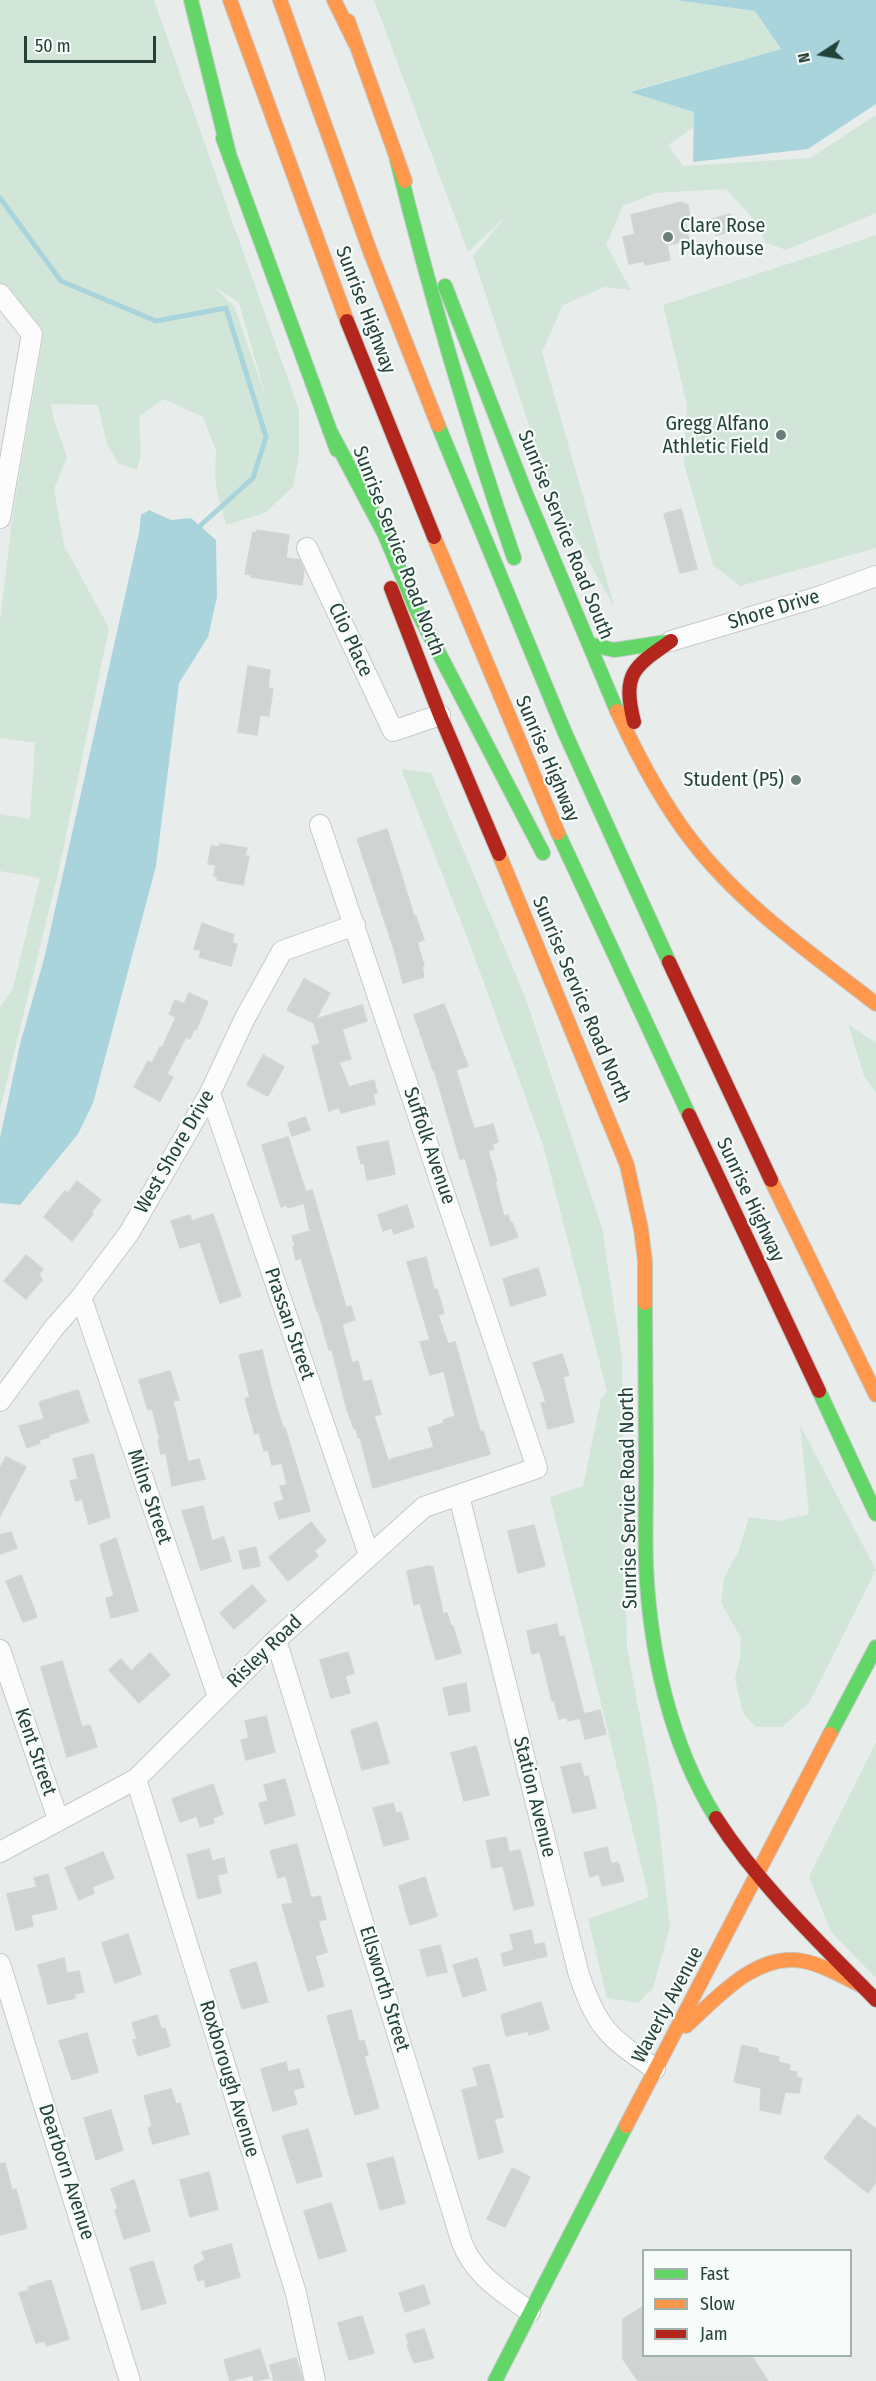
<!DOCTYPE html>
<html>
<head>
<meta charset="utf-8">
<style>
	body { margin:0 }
	#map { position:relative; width:876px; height:2381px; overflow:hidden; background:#e8edeb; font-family:"Fira Sans Condensed",sans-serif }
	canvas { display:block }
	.legend { position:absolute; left:642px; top:2249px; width:210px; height:108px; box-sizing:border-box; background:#f7fbf9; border:2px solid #a3b1ad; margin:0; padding:8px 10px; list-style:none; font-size:18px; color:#24423a }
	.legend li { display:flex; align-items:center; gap:12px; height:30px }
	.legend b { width:30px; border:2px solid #a3b1ad }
	.north { position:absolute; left:792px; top:24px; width:60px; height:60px; -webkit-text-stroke:4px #f7fbf9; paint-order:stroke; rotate:258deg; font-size:16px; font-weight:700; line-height:24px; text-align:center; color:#24423a }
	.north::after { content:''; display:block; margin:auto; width:21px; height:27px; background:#24423a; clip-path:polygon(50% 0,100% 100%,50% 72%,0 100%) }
	.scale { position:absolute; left:24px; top:36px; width:132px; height:27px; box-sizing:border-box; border:3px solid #24423a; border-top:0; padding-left:8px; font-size:18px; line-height:21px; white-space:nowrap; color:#24423a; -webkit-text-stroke:4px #f7fbf9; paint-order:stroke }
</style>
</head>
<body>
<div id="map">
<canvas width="876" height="2381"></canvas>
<ul class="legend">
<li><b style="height:8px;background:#63d668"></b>Fast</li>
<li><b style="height:8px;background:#ff974d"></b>Slow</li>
<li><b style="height:8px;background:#b3261e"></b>Jam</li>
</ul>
<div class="north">N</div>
<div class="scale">50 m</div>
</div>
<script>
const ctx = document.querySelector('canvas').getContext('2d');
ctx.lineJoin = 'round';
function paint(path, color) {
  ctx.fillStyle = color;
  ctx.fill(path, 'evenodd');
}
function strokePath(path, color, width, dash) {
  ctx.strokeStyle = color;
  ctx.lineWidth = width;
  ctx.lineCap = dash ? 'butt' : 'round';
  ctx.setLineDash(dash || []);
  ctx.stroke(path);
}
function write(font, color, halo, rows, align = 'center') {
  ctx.font = font + ' "Fira Sans Condensed",sans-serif';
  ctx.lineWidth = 4.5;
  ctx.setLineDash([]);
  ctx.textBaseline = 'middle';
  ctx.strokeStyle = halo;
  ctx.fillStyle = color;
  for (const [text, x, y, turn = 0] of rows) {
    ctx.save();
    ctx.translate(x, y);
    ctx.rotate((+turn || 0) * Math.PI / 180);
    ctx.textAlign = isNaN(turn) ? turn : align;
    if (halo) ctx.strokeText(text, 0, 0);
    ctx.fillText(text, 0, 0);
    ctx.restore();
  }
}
const green = new Path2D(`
	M0 0H154L299 410V455L293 487 265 513 226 525 217 493 215 475 216 451 203 417 164 399 139 416 141 453 137 470 119 464 107 445 98 405 51 404 54 420 67 457 54 489 64 545 109 628 59 869 0 1110V1007L13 988 40 878 0 871V814L30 819 35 743 0 738V621L13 512 43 339 0 290ZM215 287 239 303 267 401 235 308Z
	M374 0H675L755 11 781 49 631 91 694 112V127L668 145 683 166 810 158 876 115V213L786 250 766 243 750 215 726 189 655 193 623 206 606 245 631 290 605 287 563 305 542 352 615 609 552 495 473 256 507 215 468 252Z
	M876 235V548L740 586 713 565 684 464 687 405 663 305Z
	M401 769 431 773 526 999 602 1228 622 1358 627 1648 657 1807 670 1927 653 1988 638 2003 607 1998 588 1919 649 1897 550 1497 583 1486 601 1399 607 1391 543 1145 469 942Z
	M848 1024 876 1043V1093L864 1076Z
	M800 1425 876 1570 809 1703 782 1727H756L743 1713 735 1679 740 1658 741 1638 721 1603 724 1578 739 1550 749 1517 779 1521 809 1514Z
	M876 1742V1978L831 1932 809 1877Z`);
const water = new Path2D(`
	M675 0H876V104L808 149 693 162 694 112 630 92 781 49 755 11Z
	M149 510 171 520 191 518 216 540 217 597 208 637 179 683 156 866 93 1103 78 1134 20 1205 0 1203V1138L20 1044 44 959 139 533 141 515Z`);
const stream = new Path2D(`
	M0 198 61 281 156 321 226 308 266 437 253 478 201 525 199 531`);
const building = new Path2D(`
	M681 202 688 205 690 218 685 219 689 241 667 245 670 260 645 265 644 261 629 264 623 237 635 234 631 215Z
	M730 214 734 231 716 235 712 219Z
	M681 509 697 569 680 573 664 514Z
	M257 530 289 535 286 558 300 560 304 570 302 585 251 577 252 575 245 574 253 532 257 533Z
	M248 666 270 670 268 688 273 689 269 716 260 715 257 735 238 732Z
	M387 829 414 916H416L424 940 417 942 424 966 422 967 424 977 403 983 394 949 357 839Z
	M220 844 247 848 245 856H249L243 885 217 880 218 876H214L216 865 208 864 211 846 219 847Z
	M202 923 234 935 232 943 237 944 231 966 199 957 201 950 194 949Z
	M304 979 330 993 316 1019 362 1005 367 1021 342 1029 351 1059 339 1062 349 1087 374 1080 377 1093 373 1094 375 1104 341 1113 339 1107 329 1111 312 1046 320 1044 314 1023 287 1010Z
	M189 993 208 1002 196 1030 194 1029 190 1039 186 1037 167 1074 173 1077 160 1101 134 1087 148 1061 152 1063 160 1047 162 1048 176 1017 169 1014 175 1000 184 1004Z
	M444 1004 468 1066 456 1070 474 1129 493 1124 498 1142 492 1144 494 1149 488 1151 497 1181 495 1182 504 1216 508 1215 510 1222H512L518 1237 491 1246 465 1158 460 1159 434 1069 433 1070 414 1015Z
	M263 1055 284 1067 268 1096 247 1085Z
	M305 1117 310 1130 292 1136 288 1123Z
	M288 1137 306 1192 312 1190 346 1307 351 1306 355 1320 342 1324 352 1363 358 1361 363 1382 371 1380 381 1414 374 1416 388 1460 434 1447 428 1428 444 1423 443 1420 455 1416 444 1371 430 1375 420 1342 430 1340 407 1262 426 1257 434 1290 437 1289 444 1313 438 1315 448 1344 455 1342 480 1431H483L490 1454 373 1488 360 1437 358 1438 356 1429H354L346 1406 332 1350H329L318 1310 317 1311 301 1258 296 1260 293 1247 295 1246 292 1236 310 1231 304 1203 288 1208 287 1205 281 1207 262 1145Z
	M388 1141 395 1174 367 1180 364 1163 361 1164 357 1147Z
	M77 1181 101 1200 91 1212 93 1214 72 1241 44 1217 65 1191 68 1193Z
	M407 1205 414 1227 394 1234 392 1228 383 1231 378 1215Z
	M213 1214 241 1296 220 1303 200 1242 180 1248 171 1221 190 1215 192 1221Z
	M26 1255 43 1269 39 1274 42 1280 26 1299 4 1281Z
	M538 1268 546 1295 511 1306 503 1279Z
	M262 1350 271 1388 283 1428H285L310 1511 279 1519 274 1503 284 1500 280 1486 287 1485 282 1463 272 1465 268 1450 264 1451 259 1432 255 1434 245 1399 250 1397 239 1355Z
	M562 1354 569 1375 563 1377 574 1422 548 1429 541 1403 546 1402 533 1363Z
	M170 1371 179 1400 173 1401 188 1462 199 1459 205 1479 172 1486 166 1453 161 1454 158 1440 160 1439 152 1408 148 1410 139 1380Z
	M78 1390 89 1422 48 1435 49 1437 39 1440 40 1443 27 1448 19 1426 44 1419 39 1402Z
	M93 1454 110 1517 89 1524 82 1499 76 1501 70 1481 78 1479 73 1459Z
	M6 1457 26 1467 0 1516V1468Z
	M203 1506 212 1541 224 1537 231 1561 201 1570 182 1511Z
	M311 1522 326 1541 314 1551 318 1556 288 1581 269 1557Z
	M534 1525 545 1566 518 1573 508 1531Z
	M11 1532 17 1548 0 1554V1535Z
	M116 1538 138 1611 111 1618 106 1598 114 1596 100 1545Z
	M256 1547 260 1566 243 1569 239 1551Z
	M429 1566 433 1567 443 1614 447 1613 451 1626H453L461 1653 436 1660 420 1603 414 1605 407 1571Z
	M21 1575 37 1617 23 1622 6 1581Z
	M252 1585 266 1601 234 1629 220 1613Z
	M557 1624 559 1637 564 1636 584 1714 600 1710 606 1734 585 1739 580 1718 568 1721 567 1717 559 1719 554 1700 552 1701 540 1652 532 1654 527 1631Z
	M348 1652 354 1673 345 1676 350 1693 331 1698 320 1660Z
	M150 1653 170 1675 139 1703 109 1670 121 1659 131 1671Z
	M62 1661 82 1727 90 1725 97 1747 67 1757 41 1667Z
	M466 1683 470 1711 449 1715 443 1688Z
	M266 1716 275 1752 246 1760 241 1740 249 1738 245 1721Z
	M377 1722 389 1763 362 1770 351 1730Z
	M476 1746 489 1795 464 1801 451 1753Z
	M580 1763 584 1777 588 1776 596 1808 573 1813 561 1767Z
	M285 1779 295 1815 265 1824 259 1803 268 1801 264 1785Z
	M213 1784 223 1814 213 1818 214 1823 200 1827 197 1816 180 1822 172 1799Z
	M393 1803 396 1813 401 1812 409 1839 384 1846 373 1808Z
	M506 1837 509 1852 520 1850 534 1905 514 1910 503 1866 492 1868 486 1841Z
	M297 1844 311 1898 320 1896 326 1919 318 1921 327 1952 315 1956 324 1986 308 1991 282 1905 293 1903 286 1876 278 1878 270 1851Z
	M607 1847 611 1864 618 1862 624 1881 602 1886 599 1874 590 1877 584 1853Z
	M209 1849 212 1861 224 1858 227 1873 217 1875 221 1893 198 1899 187 1855Z
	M103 1852 114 1878 92 1887 94 1893 79 1900 65 1868Z
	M48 1874 57 1909 31 1915 33 1926 16 1930 7 1894 37 1887 34 1878Z
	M425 1877 437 1916 410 1925 399 1886Z
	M531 1930 534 1945 544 1943 547 1956 504 1966 501 1954 514 1950 510 1935Z
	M128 1934 141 1974 115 1983 102 1943Z
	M440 1945 447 1972 427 1976 420 1950Z
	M64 1958 67 1973 79 1971 84 1992 74 1994 75 1998 48 2004 38 1965Z
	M477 1958 486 1990 463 1997 453 1965Z
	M256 1962 268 2002 242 2009 230 1970Z
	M541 2002 549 2029 529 2035 528 2031 506 2036 501 2015Z
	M351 2010 359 2042 364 2040 368 2055 364 2056 379 2108 355 2115 327 2016Z
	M157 2015 161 2029 165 2028 170 2046 138 2056 133 2040 137 2039 132 2023Z
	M87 2033 98 2072 72 2080 59 2041Z
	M742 2045 758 2049 757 2052 779 2057 778 2062 790 2065 789 2071 797 2072 796 2077 802 2078 799 2093 785 2092 780 2114 760 2110 761 2088 734 2082Z
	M286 2062 288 2072 299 2069 304 2087 293 2090 297 2104 273 2111 261 2069Z
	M489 2064 503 2117 494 2119 503 2152 479 2159 462 2090 478 2086 473 2068Z
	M171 2089 176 2104 180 2103 189 2134 153 2144 148 2128 152 2126 144 2096Z
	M111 2110 123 2150 96 2160 84 2118Z
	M858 2115 876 2129V2182L868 2193 824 2158Z
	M308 2129 322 2176 297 2183 282 2136Z
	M393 2157 405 2203 380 2210 367 2164Z
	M5 2163 12 2190 16 2189 27 2228 0 2235V2164Z
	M512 2168 530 2177 505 2227 487 2219Z
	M209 2172 218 2209 190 2217 180 2180Z
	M134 2180 150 2231 124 2239 115 2210 118 2209 111 2189Z
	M331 2203 346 2251 319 2259 304 2211Z
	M231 2244 240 2277 206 2287 204 2279 198 2281 194 2266 205 2260 202 2252Z
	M153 2261 166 2303 142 2310 130 2268Z
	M51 2280 69 2339 46 2346 45 2341 36 2343 19 2293 29 2290 28 2287Z
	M424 2285 430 2304 405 2312 399 2293Z
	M644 2306V2355H751L768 2381H638L623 2359V2319Z
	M362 2316 374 2353 349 2360 338 2323Z
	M424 2329 434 2358 414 2363 407 2345H409L406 2334Z
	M260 2349 269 2378 254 2381 253 2375 230 2381 224 2360Z
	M296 2358 303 2381H274L270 2365Z`);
const street = new Path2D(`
	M0 294 32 334 0 518
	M307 548 393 731 440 715
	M671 641 821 596 876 576
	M210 1093 369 1555
	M81 1297 218 1697
	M0 1401 53 1329 81 1297 129 1233 210 1093 244 1020 282 951 355 925
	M459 1496 579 1975C598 2030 609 2037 655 2069
	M276 1640 462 2243C476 2277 502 2291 530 2312
	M0 1650 58 1819
	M136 1779 296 2293 315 2381
	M0 1852 136 1779 276 1640 424 1507 537 1468 320 825
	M0 1964 130 2381`);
const fast = new Path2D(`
	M191 0 230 158
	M223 138 337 450
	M397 160C430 294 469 428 514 558
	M445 286 526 494 617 711
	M438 425 565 733 669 962
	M329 429 384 533 417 611 543 853
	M589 644 614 650 666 642
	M558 833 689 1115
	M645 1303C645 1359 646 1415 646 1471 646 1502 645 1534 646 1566 650 1652 670 1744 716 1818
	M819 1391 876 1514
	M830 1734 876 1647
	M495 2381 626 2126`);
const slow = new Path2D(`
	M230 0 347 321
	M280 0 371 254 438 425
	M334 0 355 43
	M348 21 405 181
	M434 537 558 833
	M617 711C638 757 661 801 692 841 742 906 812 954 876 1004
	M499 854 627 1165 641 1229 645 1261V1303
	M771 1180 876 1395
	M686 2026C717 1998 756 1952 803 1961 824 1965 843 1977 862 1986
	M626 2126 830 1734`);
const jam = new Path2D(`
	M347 321 434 537
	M391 588 440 715 499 854
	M634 722C622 674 633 667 671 641
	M669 962 771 1180
	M689 1115 819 1391
	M716 1818C760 1886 819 1942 876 2000`);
const markers = [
	[668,237,6,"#697e78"],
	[781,435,6,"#697e78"],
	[796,780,6,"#697e78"]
];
const poiNames = [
	["Clare Rose",680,226,"left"],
	["Playhouse",680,249,"left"],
	["Gregg Alfano",769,424],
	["Athletic Field",769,447],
	["Student (P5)",784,780]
];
const streetNames = [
	["Sunrise Highway",365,310,69],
	["Sunrise Service Road South",565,535,68],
	["Sunrise Service Road North",398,551,69],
	["Shore Drive",774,610,-17],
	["Clio Place",350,640,65],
	["Sunrise Highway",547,759,67],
	["Sunrise Service Road North",581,1000,67],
	["Suffolk Avenue",429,1146,71],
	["West Shore Drive",175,1152,-60],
	["Sunrise Highway",750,1200,65],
	["Prassan Street",289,1324,71],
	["Milne Street",149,1497,71],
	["Sunrise Service Road North",629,1498,-91],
	["Risley Road",265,1652,-44],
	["Kent Street",35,1752,71],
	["Station Avenue",534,1797,76],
	["Ellsworth Street",384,1989,73],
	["Waverly Avenue",668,2005,-62],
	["Roxborough Avenue",229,2079,73],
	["Dearborn Avenue",66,2172,72]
];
paint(green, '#d1e6d8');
paint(water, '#a9d4db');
strokePath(stream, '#a9d4db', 5);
paint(building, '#cfd4d2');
strokePath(building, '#d1d6d4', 1.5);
strokePath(street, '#c5cac8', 22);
strokePath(fast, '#c3cbc8', 16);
strokePath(slow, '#c3cbc8', 16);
strokePath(jam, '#c3cbc8', 16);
strokePath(street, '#fcfcfc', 20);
strokePath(fast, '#63d668', 14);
strokePath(slow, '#ff974d', 14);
strokePath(jam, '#b3261e', 14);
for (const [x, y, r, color] of markers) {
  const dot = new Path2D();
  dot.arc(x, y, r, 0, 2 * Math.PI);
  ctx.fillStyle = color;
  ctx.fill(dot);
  strokePath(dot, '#f7fbf9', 2);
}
write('20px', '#24423a', '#f7fbf9', poiNames, 'right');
write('20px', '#24423a', '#f7fbf9', streetNames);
</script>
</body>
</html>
